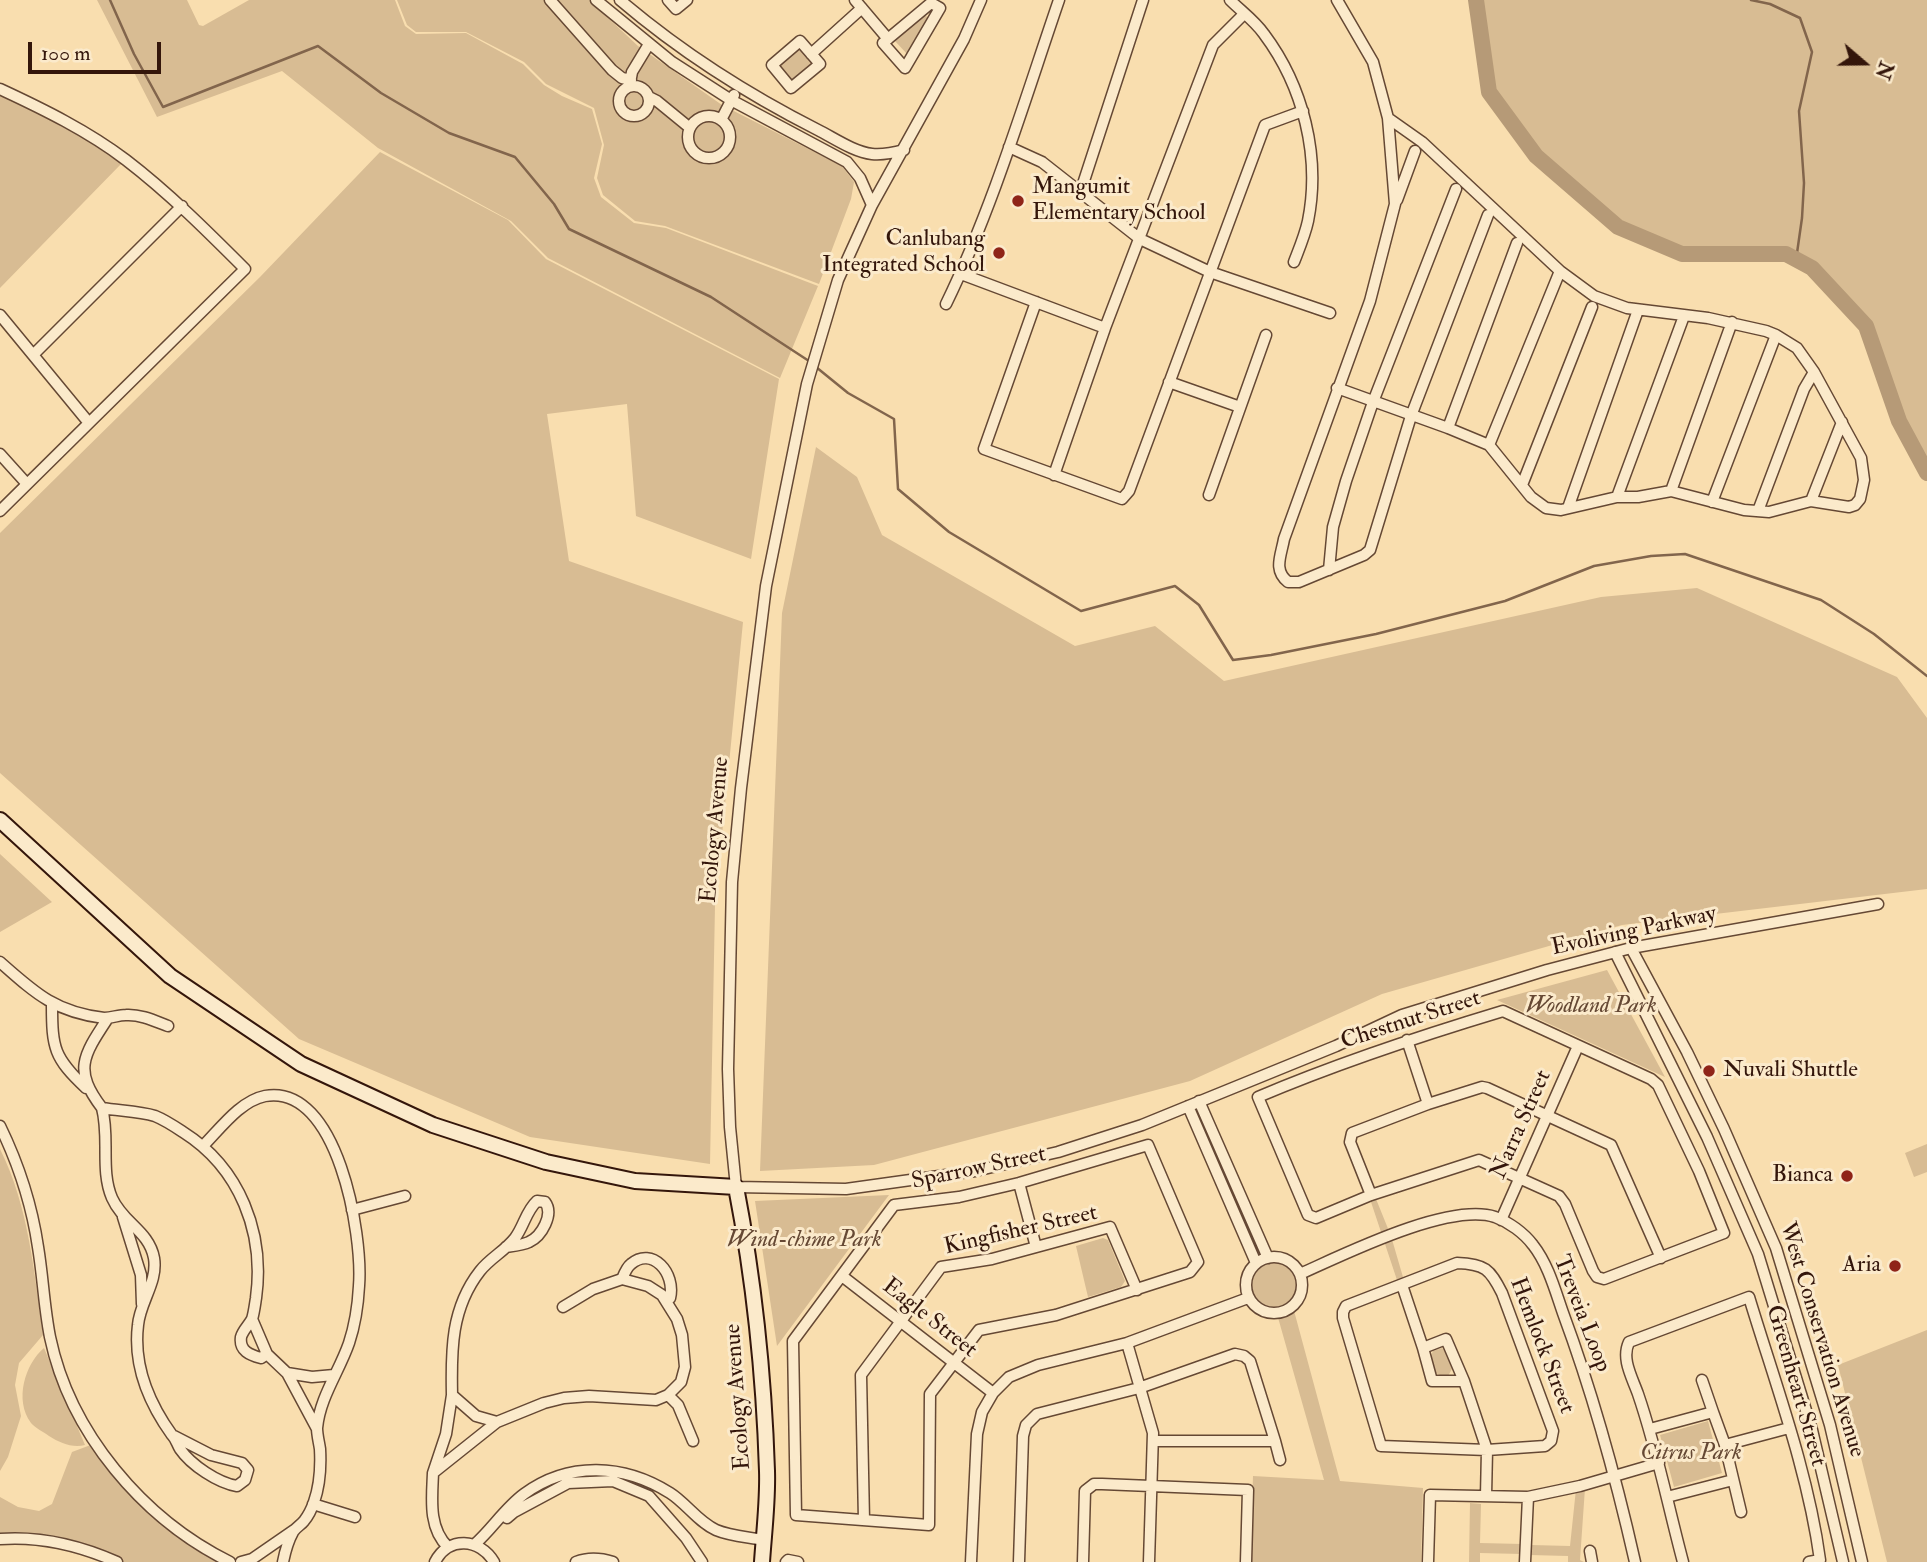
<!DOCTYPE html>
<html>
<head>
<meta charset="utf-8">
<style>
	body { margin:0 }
	#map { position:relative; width:1927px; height:1562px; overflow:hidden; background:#f9deaf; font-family:"IM FELL Double Pica",serif }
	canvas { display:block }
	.north { position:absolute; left:1829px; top:28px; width:70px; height:70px; -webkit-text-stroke:5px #fbeacb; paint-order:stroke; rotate:110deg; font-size:19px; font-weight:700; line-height:28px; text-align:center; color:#34160b }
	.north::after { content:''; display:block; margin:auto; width:24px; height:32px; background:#34160b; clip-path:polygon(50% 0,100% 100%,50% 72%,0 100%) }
	.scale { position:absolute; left:28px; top:42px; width:133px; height:32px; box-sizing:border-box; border:4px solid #34160b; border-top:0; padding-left:9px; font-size:21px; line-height:24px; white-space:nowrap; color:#34160b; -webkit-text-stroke:5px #fbeacb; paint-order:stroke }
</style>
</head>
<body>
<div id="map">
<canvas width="1927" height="1562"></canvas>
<div class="north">N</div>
<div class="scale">100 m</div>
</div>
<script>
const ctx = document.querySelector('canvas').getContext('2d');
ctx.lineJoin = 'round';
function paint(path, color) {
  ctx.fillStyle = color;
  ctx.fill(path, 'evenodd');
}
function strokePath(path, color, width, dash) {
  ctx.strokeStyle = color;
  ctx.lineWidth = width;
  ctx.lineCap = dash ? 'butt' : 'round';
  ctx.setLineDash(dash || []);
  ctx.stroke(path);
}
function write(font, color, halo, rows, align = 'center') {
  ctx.font = font + ' "IM FELL Double Pica",serif';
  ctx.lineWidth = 6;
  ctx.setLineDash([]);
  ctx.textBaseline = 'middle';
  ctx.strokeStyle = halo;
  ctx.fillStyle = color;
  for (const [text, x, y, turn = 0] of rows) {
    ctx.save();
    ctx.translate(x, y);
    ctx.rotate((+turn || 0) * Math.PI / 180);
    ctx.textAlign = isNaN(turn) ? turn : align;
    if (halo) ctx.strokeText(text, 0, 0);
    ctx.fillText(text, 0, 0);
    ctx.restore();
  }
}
const green = new Path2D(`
	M97 0H187L199 25 203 26 249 0H395L405 26 416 34 466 33 523 64 544 85 562 96 592 109 602 144 594 178 601 197 634 223 666 228 818 286 780 378 548 258 511 221 378 148 282 71 157 117Z
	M397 0H589L638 46 722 105 842 166 854 182 851 199 819 284 665 226 635 221 603 195 597 178 604 145 594 108 546 84 524 62 466 32H416L407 25Z
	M1476 0H1927V473L1899 421 1866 326 1812 268 1786 254H1682L1618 227 1536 156 1489 92Z
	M923 15 930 18 908 55 894 40Z
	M800 46 815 64 792 84 777 67Z
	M0 93 46 115 123 162 0 288Z
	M380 152 508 220 546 259 779 379 751 559 636 516 627 404 547 414 569 561 743 622 715 906 710 1164 530 1137 299 1039 0 773V533L260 277Z
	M816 447 857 477 882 535 1075 646 1155 626 1224 681 1601 597 1697 588 1897 677 1927 718V889L1622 925 1382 994 1190 1081 874 1165 760 1171 782 613Z
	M0 854 52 902 0 932Z
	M1607 970 1665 1077 1497 1000Z
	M1927 1144V1172L1914 1177 1905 1153Z
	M0 1149C29 1207 34 1272 43 1335L19 1363 15 1385 21 1416 8 1457 0 1471Z
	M1374 1194 1391 1236 1405 1284 1399 1286 1369 1196Z
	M889 1195 777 1346 755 1201Z
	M1103 1238 1108 1240 1125 1281 1121 1287 1088 1297 1076 1246Z
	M1250 1285a24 24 0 1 1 48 0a24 24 0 1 1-48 0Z
	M1293 1307 1340 1481 1423 1488 1421 1562H1250L1253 1476 1324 1480 1277 1314Z
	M1927 1330V1562H1887L1838 1365Z
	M44 1348 85 1445C72 1448 60 1443 49 1436 44 1432 35 1428 31 1423 14 1400 25 1364 44 1348Z
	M1442 1348 1446 1351 1452 1369 1448 1376H1442L1436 1373 1431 1356 1433 1351Z
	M1708 1421 1722 1473 1674 1487 1660 1435Z
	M96 1443 163 1518 230 1562H117L96 1553 0 1539V1497L18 1507 39 1511 52 1504 72 1452Z
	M1585 1488 1580 1560 1584 1562H1568V1556L1530 1555 1531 1545 1570 1546 1576 1489Z
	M1470 1503 1481 1504 1480 1543 1522 1544 1521 1554 1480 1553V1562H1469Z`);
const stream = new Path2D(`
	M110 0 134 54 163 107 318 46 381 93 449 133 515 157 554 204 569 229 711 297 812 363
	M1751 0 1770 4 1800 18 1812 52 1799 111 1804 183 1802 218 1796 260
	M816 367 848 393 894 419 898 489 949 532 1081 611 1175 586 1199 605 1233 660 1271 655 1376 634 1505 601 1594 566 1651 556 1685 554 1821 600 1874 634 1927 676`);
const river = new Path2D(`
	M1476 0 1489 92 1536 156 1618 227 1682 254H1786L1812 268 1866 326 1899 421 1927 473`);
const street = new Path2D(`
	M550 0 612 70 622 78 631 80
	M596 0 672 62 731 100 847 162 860 178 872 205
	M620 0C681 52 747 94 818 130 834 138 854 152 872 154 883 155 893 153 904 150
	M668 0 676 9 687 0
	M855 0 888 39
	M981 0 964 39 872 205 838 280 807 384 766 586 741 788 732 882 728 1069 730 1127 736 1187 846 1189 975 1171 1058 1152 1142 1125 1336 1046 1402 1015 1547 970 1631 948 1878 904
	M1230 0C1241 11 1255 21 1264 34 1303 86 1321 156 1308 221 1305 235 1299 249 1294 262
	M1337 0 1373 62 1388 118 1395 204 1370 301 1284 539C1281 556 1273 570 1288 582H1299L1364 555 1370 550 1411 416 1488 215
	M931 3 940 8 905 68 883 43Z
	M800 41 820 64 791 88 772 65Z
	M811 54 862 8
	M630 83 632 72 649 44
	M619 101a15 15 0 1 1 30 0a15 15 0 1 1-30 0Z
	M0 89C43 109 88 131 126 160 169 193 207 231 245 269L0 511
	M649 97 657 101 690 128
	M688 137a21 21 0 1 1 42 0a21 21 0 1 1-42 0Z
	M1388 118 1422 142 1560 271 1594 296 1627 308 1708 318 1766 331 1776 335 1797 348 1814 372 1861 458 1864 480 1860 499 1855 505 1849 507 1811 501 1769 512 1744 510 1671 491 1638 497H1617L1561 510 1546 508 1531 497 1489 445 1448 428
	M721 120 734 95
	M1009 147 1042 162 1140 239 1210 272 1330 313
	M1081 190 1143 0
	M1397 200 1415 151
	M961 274 1105 328
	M1036 302 984 449 1122 499 1129 491 1265 125 1303 111
	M946 304C993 207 1024 102 1059 0
	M0 315 89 423
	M33 355 182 206
	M1169 382 1240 407
	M1337 388 1448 428 1517 243
	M1489 445 1560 271
	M0 454 27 484
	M1054 475 1105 328 1213 45 1244 14
	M1522 485 1592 307
	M1671 491 1732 322
	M1209 495 1266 335
	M1617 497 1684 316
	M1811 501 1842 422
	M1712 502 1776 335
	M1568 508 1638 310
	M1758 511 1804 389 1814 372
	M1329 570 1333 527 1346 481 1373 402 1456 189
	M1631 948 1687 1052 1724 1129 1776 1248 1830 1425 1862 1562
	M1615 952 1707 1137 1758 1254 1812 1430 1843 1562
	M0 962C35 993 55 1012 104 1018 112 1018 118 1015 126 1015 140 1014 155 1021 168 1026
	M52 1005C52 1048 54 1058 86 1088
	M1503 1011 1651 1079 1658 1085 1699 1171 1724 1233 1604 1279 1597 1277 1593 1271 1565 1204 1559 1196 1479 1160 1371 1195 1316 1218 1308 1215 1258 1097C1338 1063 1420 1036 1503 1011Z
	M1407 1040 1428 1104
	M1199 1101 1268 1258
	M1188 1106 1256 1263
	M102 1108C73 1070 83 1056 108 1018
	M0 1126C18 1163 32 1206 38 1247 43 1277 44 1307 50 1337 70 1433 143 1519 230 1562
	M1148 1145 1198 1262 1190 1272 1056 1315 979 1330 930 1394 929 1525 796 1515 793 1341 894 1205 959 1197 1019 1183Z
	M203 1146C220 1129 240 1101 265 1096 338 1083 363 1235 359 1286 358 1305 355 1325 349 1343 339 1372 320 1397 317 1428 317 1435 319 1442 320 1449 321 1467 320 1485 314 1502 312 1508 308 1516 304 1521 301 1525 296 1527 293 1532 288 1541 285 1552 283 1562
	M1019 1183 1036 1247
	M1371 1195 1350 1142 1352 1133 1428 1104 1482 1087 1487 1088 1611 1145 1661 1258
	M352 1210 405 1196
	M123 1217 141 1275 142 1304
	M1501 1220 1578 1046
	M1246 1285a28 28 0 1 1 56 0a28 28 0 1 1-56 0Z
	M1457 1263C1485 1264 1490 1269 1502 1293L1553 1431 1551 1441 1545 1446 1487 1450 1381 1446 1343 1318V1312L1346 1306Z
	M1300 1274C1345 1254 1449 1202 1495 1217 1509 1222 1524 1233 1533 1245 1548 1264 1555 1290 1563 1313 1593 1394 1616 1478 1635 1562
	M842 1276 993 1393
	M622 1279C624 1274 627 1267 631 1264 652 1246 676 1273 670 1298L667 1300
	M1402 1285 1423 1348 1446 1339 1464 1381 1487 1450 1486 1496
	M252 1319 267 1354 287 1373 317 1429
	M1127 1343 1153 1433 1149 1562
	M1423 1348 1432 1381H1464
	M287 1373 312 1377 334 1375
	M1702 1380 1713 1412
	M452 1395C451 1350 451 1308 480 1271 490 1258 505 1251 515 1238 524 1226 526 1211 537 1201L545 1202C554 1214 542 1236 529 1242 523 1245 513 1246 506 1247
	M668 1395 678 1405 693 1441
	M1650 1429 1713 1412 1725 1445 1741 1512
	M174 1436 211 1455 242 1463 248 1470 245 1480 237 1486C218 1483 191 1465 180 1449 177 1444 176 1439 172 1435 149 1403 133 1366 138 1325 140 1302 158 1282 154 1258 149 1231 123 1223 112 1198 100 1170 110 1138 102 1108 120 1111 139 1111 155 1116 165 1120 174 1126 183 1132 240 1168 265 1233 256 1298 255 1304 254 1313 252 1319 249 1325 243 1330 241 1337 239 1351 250 1355 261 1358L267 1354
	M1275 1441 1280 1460
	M1725 1445 1789 1428
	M433 1473 446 1434 452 1395 476 1416 497 1422
	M1667 1497 1733 1480
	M313 1504 355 1517
	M507 1518 514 1512 568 1483 613 1481 649 1496 686 1538 702 1562
	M864 1520 861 1375 941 1267 992 1259 1110 1227 1137 1290
	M0 1539C40 1536 81 1546 117 1562
	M475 1544C492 1529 505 1508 524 1494 569 1461 624 1464 670 1493 686 1503 698 1522 716 1530 730 1536 748 1537 763 1540
	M448 1547C428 1528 432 1498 433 1473L497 1422 544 1403 564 1398 589 1396 656 1400 668 1395 681 1382 685 1367 682 1335 677 1319 662 1295 648 1286 622 1279 593 1289 563 1307
	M1590 1551 1592 1562
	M241 1562 252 1559 294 1530
	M435 1562C448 1536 480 1538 494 1562
	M576 1562C589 1557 600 1558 613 1562
	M786 1562 788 1560 798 1562
	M971 1562 977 1434 982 1412 993 1393 1009 1377 1038 1365 1127 1343 1248 1298
	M1019 1562 1023 1436 1026 1425 1037 1414 1139 1388 1235 1354 1244 1356 1250 1361 1275 1441H1153
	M1083 1562 1085 1491 1094 1484H1102L1248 1490 1246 1562
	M1428 1562 1430 1495 1528 1497 1580 1486 1659 1463
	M1525 1562 1528 1497
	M1683 1562C1668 1506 1657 1449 1638 1394 1632 1377 1621 1359 1629 1342L1749 1297C1775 1383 1808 1471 1820 1560L1809 1562`);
const secondary = new Path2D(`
	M0 820 170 976 301 1064 433 1125 546 1162 635 1181 736 1187C754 1280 764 1376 767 1471 768 1501 764 1532 762 1562`);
const markers = [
	[1018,201,7,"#8f2418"],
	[999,253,7,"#8f2418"],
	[1709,1071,7,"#8f2418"],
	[1847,1176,7,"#8f2418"],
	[1895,1266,7,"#8f2418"]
];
const poiNames = [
	["Mangumit",1032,188,"left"],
	["Elementary School",1032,214,"left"],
	["Canlubang",985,240],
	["Integrated School",985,266],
	["Nuvali Shuttle",1723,1071,"left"],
	["Bianca",1833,1176],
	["Aria",1881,1266]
];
const streetNames = [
	["Ecology Avenue",716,830,-85],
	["Evoliving Parkway",1634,932,-12],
	["Chestnut Street",1411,1021,-18],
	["Narra Street",1522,1125,-66],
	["Sparrow Street",979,1169,-12],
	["Kingfisher Street",1021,1231,-13],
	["Treveia Loop",1581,1314,69],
	["Eagle Street",929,1319,38],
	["West Conservation Avenue",1821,1340,73],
	["Hemlock Street",1541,1346,69],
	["Greenheart Street",1795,1386,74],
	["Ecology Avenue",739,1397,-94]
];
const parkNames = [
	["Woodland Park",1591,1007],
	["Wind-chime Park",804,1241],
	["Citrus Park",1691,1454]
];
paint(green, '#d8bc93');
strokePath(stream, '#82654c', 2.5);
strokePath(river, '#b69a77', 16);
strokePath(street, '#654834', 13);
strokePath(secondary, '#34160b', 18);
strokePath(street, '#fbeacb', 10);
strokePath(secondary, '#fbeacb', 14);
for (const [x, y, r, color] of markers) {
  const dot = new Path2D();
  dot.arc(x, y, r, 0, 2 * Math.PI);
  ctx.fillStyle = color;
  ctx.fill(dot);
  strokePath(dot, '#fbeacb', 2.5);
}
write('23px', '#34160b', '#fbeacb', poiNames, 'right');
write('23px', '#34160b', '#fbeacb', streetNames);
write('italic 23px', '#654834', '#fbeacb', parkNames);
</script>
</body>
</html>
